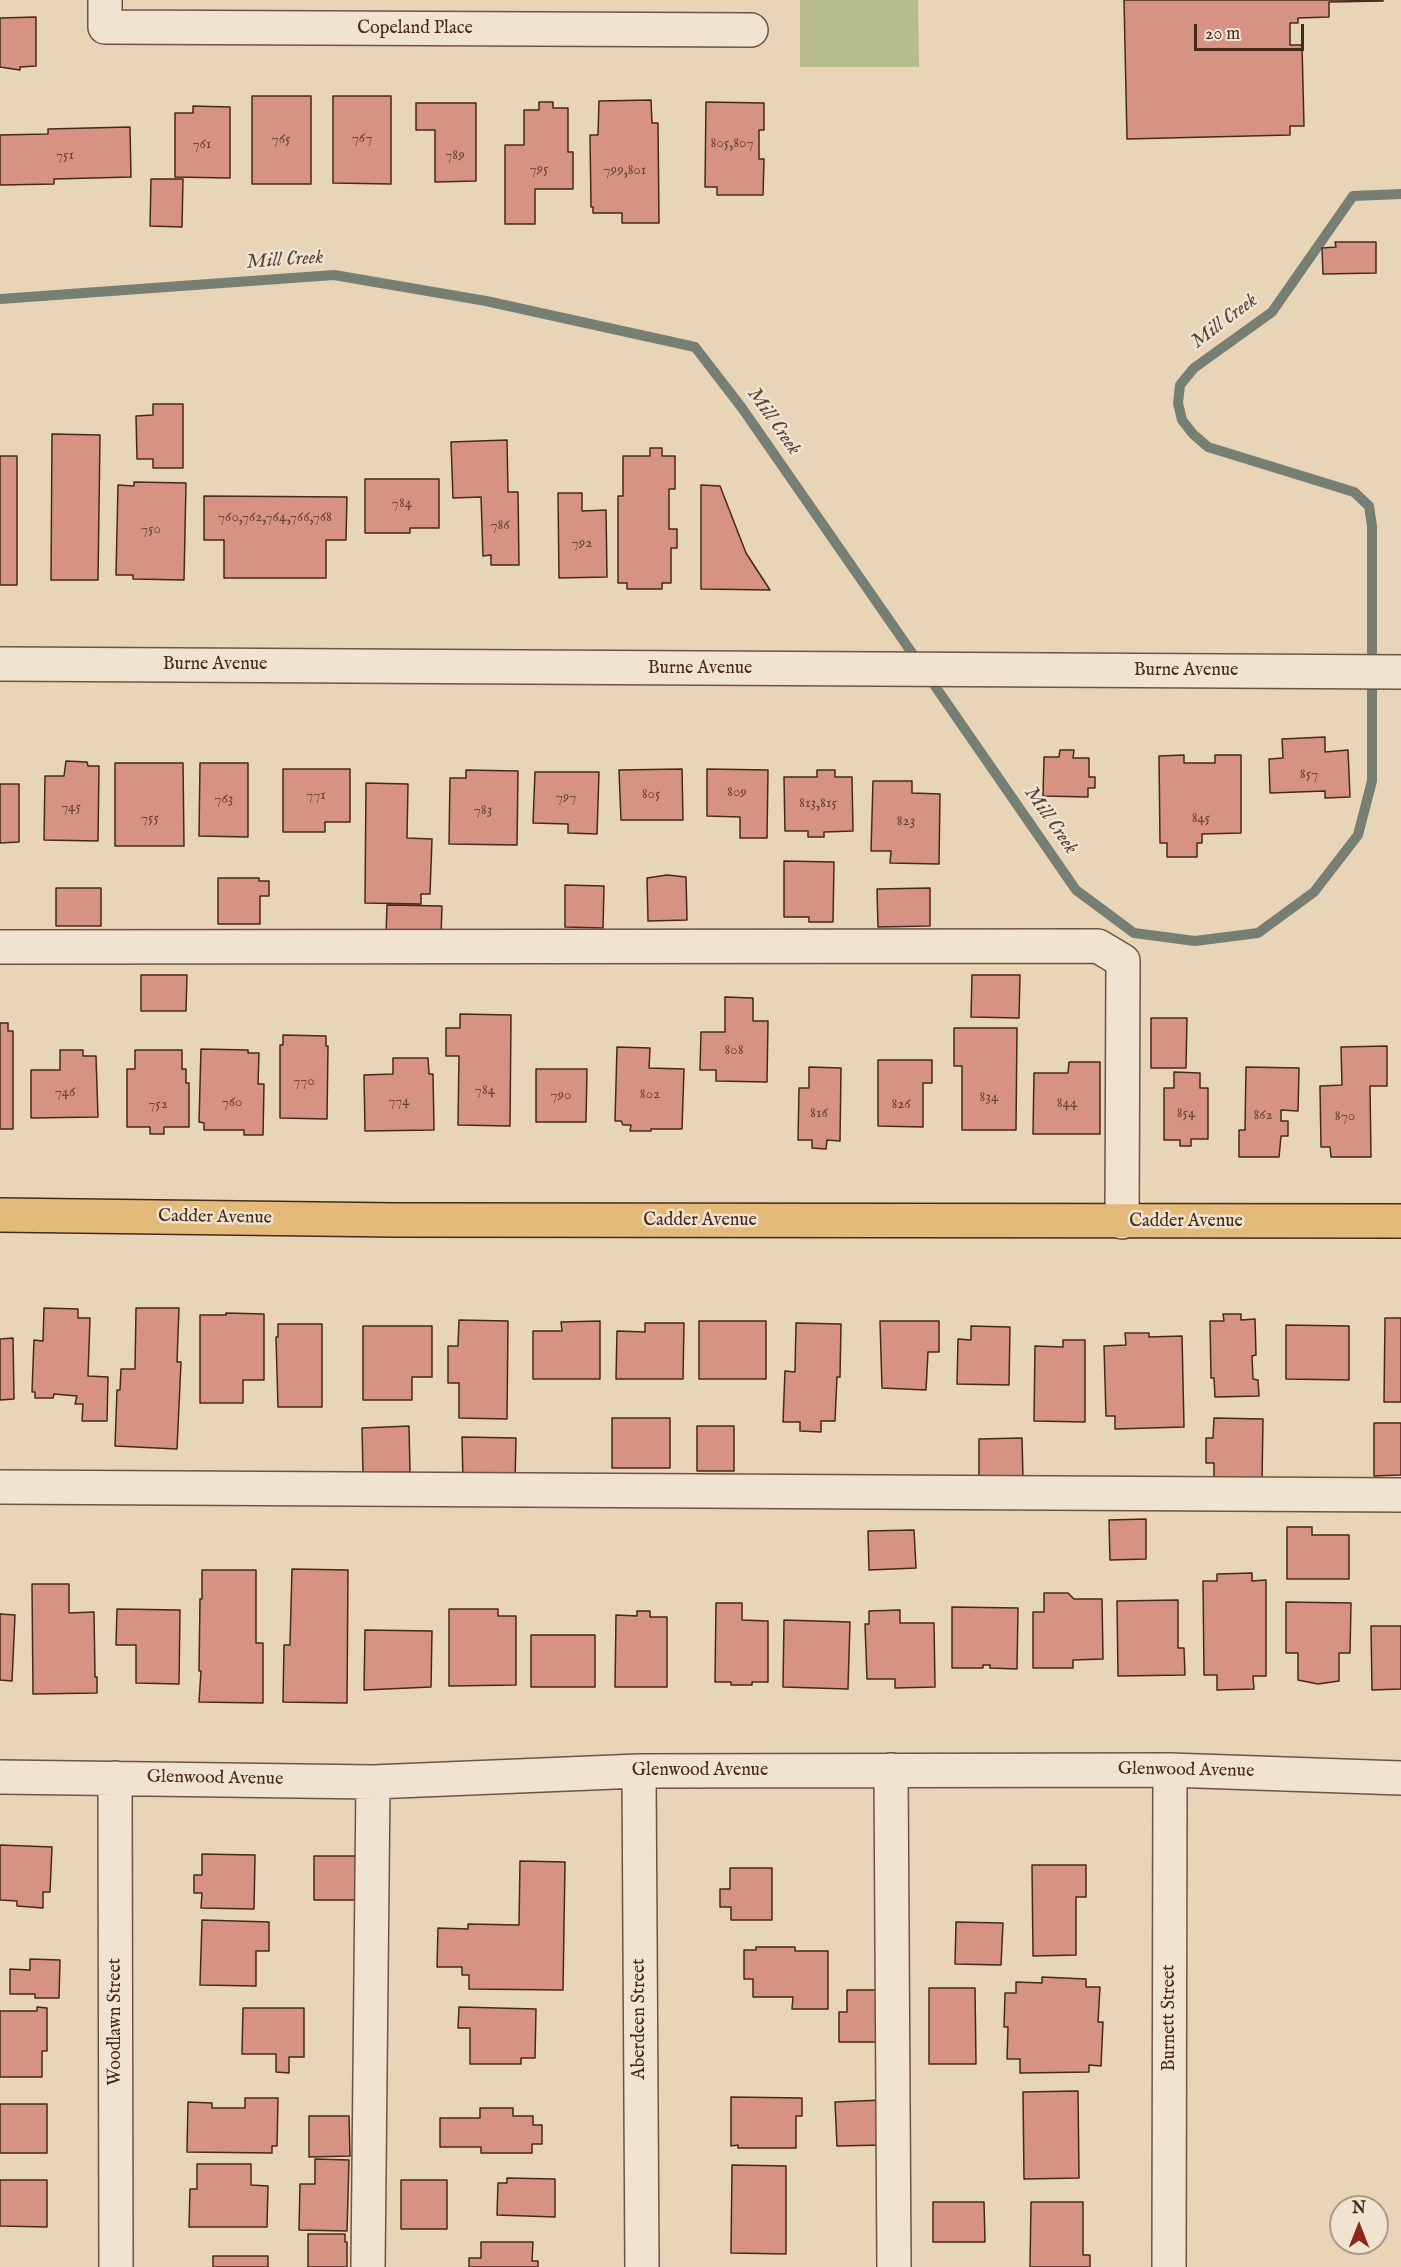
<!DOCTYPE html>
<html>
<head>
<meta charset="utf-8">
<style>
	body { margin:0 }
	#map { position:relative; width:1401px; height:2267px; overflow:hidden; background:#e8d4b6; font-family:"IM FELL English",serif }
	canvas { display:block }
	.north { position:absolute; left:1329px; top:2195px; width:60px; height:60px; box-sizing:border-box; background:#f0e3d0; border:2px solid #ac9988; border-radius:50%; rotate:0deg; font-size:16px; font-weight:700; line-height:24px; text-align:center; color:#462a1b }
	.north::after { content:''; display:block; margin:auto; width:21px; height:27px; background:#8f2418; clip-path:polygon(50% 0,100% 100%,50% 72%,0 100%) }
	.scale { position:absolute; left:1194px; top:24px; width:110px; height:27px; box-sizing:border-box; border:3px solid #462a1b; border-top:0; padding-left:8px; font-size:18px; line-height:21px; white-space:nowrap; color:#462a1b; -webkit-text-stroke:4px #f0e3d0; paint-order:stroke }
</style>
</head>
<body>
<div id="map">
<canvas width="1401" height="2267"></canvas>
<div class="north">N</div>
<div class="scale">20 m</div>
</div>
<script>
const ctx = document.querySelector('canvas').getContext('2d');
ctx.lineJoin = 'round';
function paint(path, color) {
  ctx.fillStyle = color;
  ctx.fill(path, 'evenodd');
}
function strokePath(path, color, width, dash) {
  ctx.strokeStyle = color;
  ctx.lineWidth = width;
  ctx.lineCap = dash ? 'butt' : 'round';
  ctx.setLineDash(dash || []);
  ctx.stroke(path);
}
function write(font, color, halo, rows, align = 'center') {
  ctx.font = font + ' "IM FELL English",serif';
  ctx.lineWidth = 5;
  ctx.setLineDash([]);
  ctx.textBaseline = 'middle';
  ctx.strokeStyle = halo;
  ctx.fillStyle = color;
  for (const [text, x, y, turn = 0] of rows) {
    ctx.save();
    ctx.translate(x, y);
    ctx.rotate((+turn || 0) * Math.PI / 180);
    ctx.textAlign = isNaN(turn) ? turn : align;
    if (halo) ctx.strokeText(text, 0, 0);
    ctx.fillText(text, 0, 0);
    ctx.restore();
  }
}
const green = new Path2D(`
	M800 0H918L919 67H800Z`);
const stream = new Path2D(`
	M0 299 334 275 486 301 695 347 742 408 919 663
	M928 676 1076 890 1134 933 1195 941 1258 933 1314 892 1358 835 1372 781V526L1369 506 1354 492 1208 447 1193 434 1182 420 1178 403 1180 385 1194 368 1272 312 1353 196 1401 194`);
const building = new Path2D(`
	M1124 0H1383V1L1329 2V17L1298 18V23H1290V45H1302L1304 126H1290V135L1127 139Z
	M36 17V66L20 67V70L0 67V18Z
	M252 96H311V184H252Z
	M333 96H391V184L333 183Z
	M651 100 652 123H658L659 223H622V213H593V207H591L590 135H598L599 101Z
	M539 102H553V108H568V152H573V189H535V224H505V145H524V110H539Z
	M706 102 764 103V130H759V159H764L763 195H717V187H705Z
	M416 103H476V181L435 182V130H416Z
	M193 106 230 107V178L175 177V113H193Z
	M130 127 131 177 54 179V184L0 185V135L48 134V129Z
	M151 179H183L182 227 150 226Z
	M1335 242H1376V273L1323 274 1322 248 1336 247Z
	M153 404H183V468H153V459H137L136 416 153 415Z
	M52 434 100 435 98 580H51Z
	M507 440 508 492H518L519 565H491V555L483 556 481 497 453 498 451 442Z
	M650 448H662V456H675V489H669V529H677V548H671V583H662V589H627V583H618V496H623V456H650Z
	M0 456H17V585H0Z
	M365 479H439V528H410V533H365Z
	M134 482 186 483 184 580 133 579V575H116L118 485 134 486Z
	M701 485 720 486 746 553 770 590 701 589Z
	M558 493H582V511L606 510 607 577 559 578Z
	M204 496 347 497 346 540H326V578H224V540H204Z
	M1325 737V752L1348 750 1350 797 1325 798V791L1270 793 1269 759 1283 758 1282 739Z
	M1060 750H1074L1073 758H1089V777H1095V788H1088V797L1043 796 1044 757H1059Z
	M1184 755V763H1215V755H1241V833L1202 834V843H1197V857H1167V843H1160L1159 756Z
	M66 761 87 762 88 766H99L98 841 44 840 45 776H64Z
	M115 763H183L184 846H115Z
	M200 763H248V837L199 836Z
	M283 769H350V822H325V832H283Z
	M682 769 683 820H621L619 770Z
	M707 769 768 770 767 838H740V817L707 816Z
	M466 770 518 771 517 845 449 844 450 778H466Z
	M817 770H835V777H852L853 831 824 832V837H808V831H785L784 777H817Z
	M535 772H599L597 834 568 833V824L533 823Z
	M873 781H912V793L940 794 939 864 890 863 891 851H871Z
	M366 783 408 784 407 838 432 839 430 894H421V904L365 903Z
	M0 784H19V842L0 843Z
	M784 861 834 862 833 922H809V917H784Z
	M667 875 686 877 687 920 648 921 647 878Z
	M218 878H259V881H269V896H260V924H218Z
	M565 885 604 886 603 928 565 927Z
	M56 888H101V926H56Z
	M930 888V926L878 927 877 889Z
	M387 905 442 906 441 936 386 935Z
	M141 975H187L186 1011H141Z
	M972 975H1020L1019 1018 971 1017Z
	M725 997 753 998V1021H768L767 1082 716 1081V1070H700L701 1032H725Z
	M460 1014 511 1015 510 1126 458 1125 459 1056H446V1028H460Z
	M1151 1018H1187L1186 1068H1151Z
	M0 1023H8V1031H13V1129H0Z
	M954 1028H1017L1016 1130H962V1066H954Z
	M283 1035 326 1036V1046H328L327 1119 280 1118V1045H283Z
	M1387 1046V1086H1370L1371 1157H1331L1330 1147H1321L1320 1086 1342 1085 1341 1047Z
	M617 1047 650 1048 649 1068 684 1069 682 1129H651V1131H630L631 1125H623L621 1121H615Z
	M201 1049 248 1050V1053H259L258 1084H264L263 1135H244V1130H204V1123L199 1122Z
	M60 1050H83V1056H96L98 1117 31 1118V1070H60Z
	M135 1050H182V1069H186V1083H189V1127H164V1134H150V1127H127V1069H135Z
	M393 1058H428L429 1074H433L434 1130 365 1131 364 1075 393 1074Z
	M878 1060H932V1083H923V1127L878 1126Z
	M1069 1062H1100V1134H1033L1034 1073H1068Z
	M809 1067 841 1068 840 1141 827 1140 826 1149 812 1148V1140H798L799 1088H809Z
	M1246 1067 1299 1068 1298 1111 1281 1110V1121H1288V1136H1281L1279 1157H1239V1130H1245Z
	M536 1069H587L586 1122H536Z
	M1174 1072 1200 1073V1088H1208V1139H1191V1146H1180V1140H1164V1088H1174Z
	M44 1308 78 1309V1318H90L88 1376 108 1377 107 1421H82L83 1404H75L77 1396 54 1394 53 1398H35V1392H32L34 1340 43 1341Z
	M136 1308H179L177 1362H181L177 1449 115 1446 117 1390H120L121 1369H135Z
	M226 1313 264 1314V1380H243V1403H200V1315H226Z
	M1223 1314H1241V1320L1255 1319 1256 1355 1252 1356 1253 1379 1258 1380 1259 1396 1215 1397 1214 1378H1211L1210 1321H1224Z
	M1385 1318H1401V1402H1384Z
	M459 1320 508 1321 507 1419 459 1418V1383H448V1346H458Z
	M600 1321V1379H533V1331H562L561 1322Z
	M699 1321H766V1379H699Z
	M880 1321H939V1352H928L926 1390 882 1388Z
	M645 1323H684L683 1379H616L617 1331 645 1332Z
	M796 1323 841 1324 840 1377H837L835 1421H821V1432L800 1431V1422H783L785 1371 795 1372Z
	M278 1324H322V1407H278L276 1337H278Z
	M1286 1325 1349 1326V1380L1286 1379Z
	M363 1326H432V1377H412V1400H363Z
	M971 1326 1010 1327 1009 1385 957 1384 958 1339 971 1340Z
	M1125 1333H1149V1337L1182 1336 1184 1427 1115 1429V1416H1106L1104 1346 1126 1345Z
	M13 1338 14 1399 0 1400V1339Z
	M1063 1340H1085V1422L1034 1421 1035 1346 1063 1347Z
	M612 1418H670V1468H612Z
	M1214 1418 1263 1419 1262 1481H1214V1463H1206V1438H1213Z
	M1374 1423H1401V1475L1374 1476Z
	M409 1426 410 1472 363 1473 362 1428Z
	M697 1426H734V1471H697Z
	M462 1437 516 1438 515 1482H463Z
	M1022 1438 1023 1480 979 1481V1439Z
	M1146 1519V1559L1110 1560 1109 1520Z
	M1287 1527H1312V1535H1349V1579H1287Z
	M914 1530 916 1568 869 1570 868 1531Z
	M292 1569 348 1570 347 1703 283 1702 284 1645H290Z
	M202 1570H256V1643H263V1703L199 1702 201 1671H199L200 1599H202Z
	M1252 1573V1581L1266 1580V1676H1253L1254 1689 1217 1690V1675H1204L1203 1581H1217V1574Z
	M32 1584H69V1613L94 1612 95 1677H97V1693L33 1694Z
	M1044 1593H1068L1074 1599H1102L1103 1659 1073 1660V1668H1033V1612H1044Z
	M1178 1600V1648H1184L1185 1675 1118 1676 1117 1601Z
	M1286 1602 1351 1603 1350 1653H1339V1681L1318 1684 1298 1680V1653H1286Z
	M716 1603H742V1620L768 1621V1682H752V1685H731V1682H715Z
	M952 1607 1018 1608 1017 1669 990 1668V1665H983V1668H952Z
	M117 1609 180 1610 179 1684 136 1683V1645H116Z
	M449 1609H498V1616H516V1685L449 1686Z
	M900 1610V1623H934L935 1687 895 1688V1679H867L865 1624H869V1611Z
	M637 1611H650V1617H667V1687H615L616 1615 637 1616Z
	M0 1614 15 1615 12 1681 0 1680Z
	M784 1620 850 1622 848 1689 783 1687Z
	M1371 1626H1401V1689L1372 1690Z
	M365 1630 432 1631 431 1687 364 1690Z
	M531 1635H595V1687H531Z
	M0 1845 52 1847 50 1892H43V1908L17 1906V1901L0 1900Z
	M202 1854 255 1855 254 1909 201 1908 202 1893H194V1875H202Z
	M314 1856H358V1900H314Z
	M520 1861 565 1862 563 1990 469 1989V1975H462V1967H437L438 1928 468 1929V1924L519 1925Z
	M1032 1865H1086V1897H1076V1955L1033 1956Z
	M730 1868H772V1920H731V1907H720V1889H730Z
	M202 1920 269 1922V1951H256V1986L200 1985Z
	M956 1922 1003 1923 1001 1965 955 1964Z
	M756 1947H795V1951H828V2009H792L793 1997H753V1979H744V1950H756Z
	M30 1959 60 1960 59 1998H35V1994H10V1969L30 1970Z
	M1042 1977 1086 1979V1987H1100L1098 2022H1103L1101 2066 1089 2065V2072L1020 2073V2059H1007L1008 2027H1004L1005 1993H1016V1982L1042 1983Z
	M929 1988H975L976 2064H929Z
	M847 1990H887V2042H839V2012H847Z
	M37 2007 47 2008V2051H42V2077H0V2011H37Z
	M459 2007 536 2009 535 2058H521V2064H470V2028H458Z
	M243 2008H304V2057H289V2073L276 2072V2054H242Z
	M1078 2091 1079 2178 1024 2179 1023 2092Z
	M731 2097 802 2098V2116H796V2148H738V2145L731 2146Z
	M245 2098H278L277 2146H272V2153L187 2152 188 2102 212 2103V2108H245Z
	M882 2100 883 2145 837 2146 835 2102Z
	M0 2104H47V2153H0Z
	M480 2108H513V2116H533V2125H542V2144H532V2153H481V2147H440V2118H480Z
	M309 2116H349L350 2156 309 2157Z
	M315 2159 349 2160 347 2231 299 2230 300 2184H315Z
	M197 2164H251V2185L268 2186 267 2227H189L190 2189H197Z
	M732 2165 786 2166V2254L731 2253Z
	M507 2178 555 2179V2217L497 2215 498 2183H507Z
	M0 2180H47V2227L0 2226Z
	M401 2180H447V2229H401Z
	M933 2202H984L985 2242H933Z
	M1031 2202H1083V2255H1090V2267H1030Z
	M308 2234H345V2242H347V2267H308Z
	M481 2242H533L532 2261H538V2267H469V2258H481Z
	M213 2256H268V2267H213Z`);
const minor = new Path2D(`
	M105 0V27L751 30
	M0 664 1401 672
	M0 947 1098 946 1123 961 1122 1222
	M0 1487 1401 1495
	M891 1770 894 2267
	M639 1771 642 2267
	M0 1777 373 1782 639 1771 1170 1770 1401 1778
	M115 1778 116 2267
	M368 2267 373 1782
	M1169 2267 1170 1770`);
const major = new Path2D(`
	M0 1215 396 1220 1401 1221`);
const numberNames = [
	["767",362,139],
	["765",281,140],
	["805,807",732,144],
	["761",202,145],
	["751",65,156],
	["789",455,156],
	["795",539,170],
	["799,801",625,171],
	["784",402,504],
	["760,762,764,766,768",275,518],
	["786",500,526],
	["750",151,530],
	["792",582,544],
	["857",1309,775],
	["809",737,793],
	["805",651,795],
	["771",316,796],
	["797",566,798],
	["763",224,800],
	["813,815",818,804],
	["745",71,808],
	["783",483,811],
	["755",150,819],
	["845",1201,819],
	["823",906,822],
	["808",734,1051],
	["770",304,1082],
	["784",485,1091],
	["746",65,1093],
	["802",650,1095],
	["790",561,1096],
	["834",989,1098],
	["774",399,1102],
	["760",232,1103],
	["844",1067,1104],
	["752",158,1105],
	["826",901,1105],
	["816",819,1114],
	["854",1186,1114],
	["862",1263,1116],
	["870",1345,1117]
];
const streetNames = [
	["Copeland Place",415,29],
	["Burne Avenue",215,665],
	["Burne Avenue",700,669],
	["Burne Avenue",1186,671],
	["Cadder Avenue",215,1218,1],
	["Cadder Avenue",700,1221],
	["Cadder Avenue",1186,1222],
	["Glenwood Avenue",700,1771],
	["Glenwood Avenue",1186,1771,1],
	["Glenwood Avenue",215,1779,1],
	["Burnett Street",1170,2018,-90],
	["Aberdeen Street",640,2019,-90],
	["Woodlawn Street",116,2022,-90]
];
const waterNames = [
	["Mill Creek",285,261,-4],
	["Mill Creek",1225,322,-37],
	["Mill Creek",773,422,55],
	["Mill Creek",1050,821,55]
];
paint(green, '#b7bc8d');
strokePath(stream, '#777f75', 10);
paint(building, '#d69283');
strokePath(building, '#462a1b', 1.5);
strokePath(minor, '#6e5442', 36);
strokePath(major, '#462a1b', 36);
strokePath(minor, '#f0e3d0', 33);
strokePath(major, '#e4ba7b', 33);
write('15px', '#6a4435', null, numberNames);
write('18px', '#462a1b', '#f0e3d0', streetNames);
write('italic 20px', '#564639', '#f0e3d0', waterNames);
</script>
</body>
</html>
